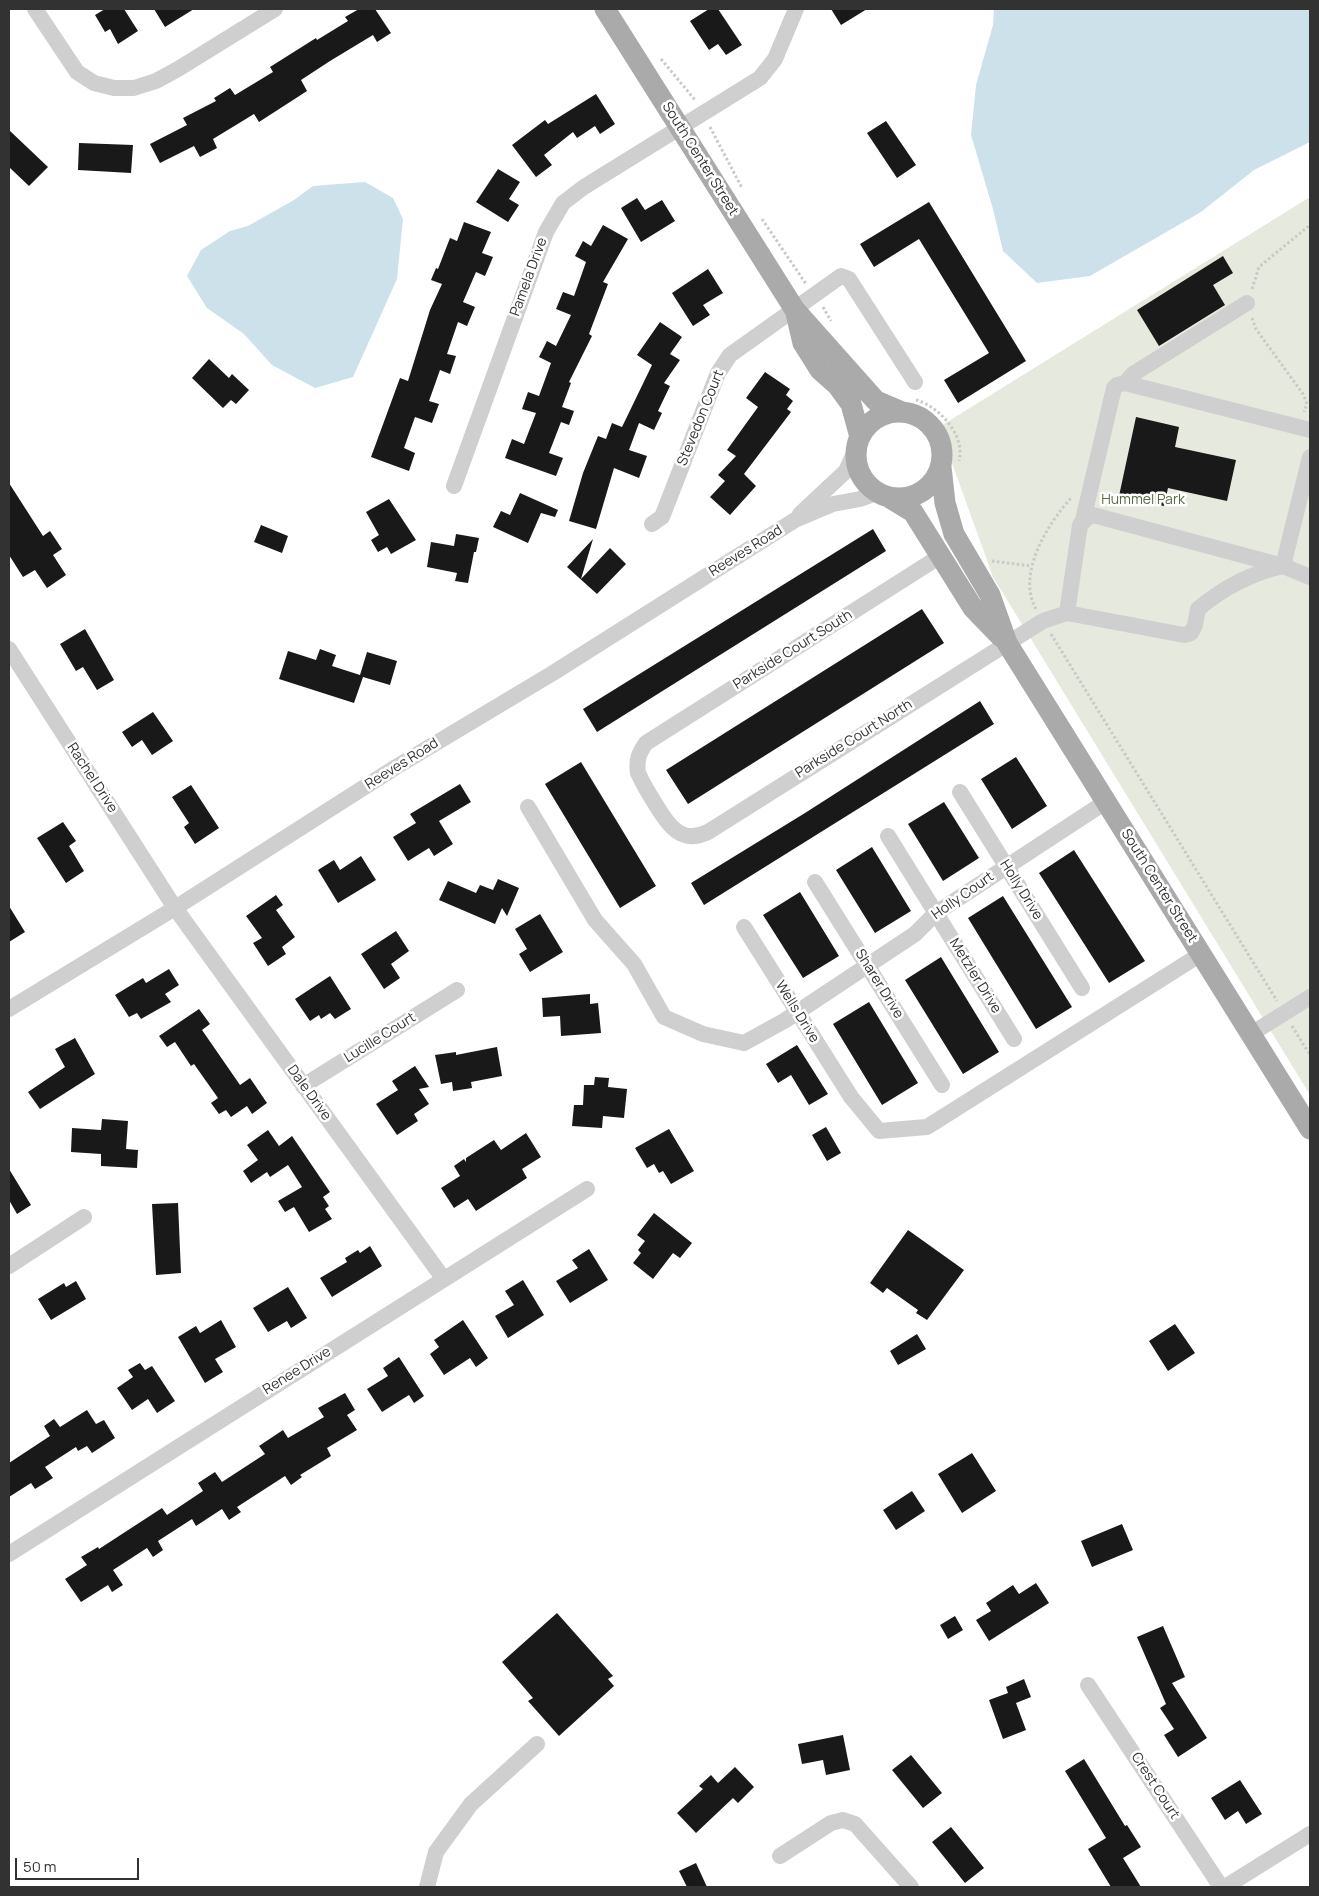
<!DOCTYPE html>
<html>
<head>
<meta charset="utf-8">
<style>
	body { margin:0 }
	#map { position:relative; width:1319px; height:1896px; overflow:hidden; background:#fff; font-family:Manrope,sans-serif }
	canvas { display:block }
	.frame { position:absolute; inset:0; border:10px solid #323232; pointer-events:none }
	.scale { position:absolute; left:15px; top:1858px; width:124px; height:22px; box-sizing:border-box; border:2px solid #323232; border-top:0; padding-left:6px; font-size:15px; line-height:18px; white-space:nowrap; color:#323232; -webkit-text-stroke:4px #fff; paint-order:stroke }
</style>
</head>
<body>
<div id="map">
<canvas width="1319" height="1896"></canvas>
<div class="frame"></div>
<div class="scale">50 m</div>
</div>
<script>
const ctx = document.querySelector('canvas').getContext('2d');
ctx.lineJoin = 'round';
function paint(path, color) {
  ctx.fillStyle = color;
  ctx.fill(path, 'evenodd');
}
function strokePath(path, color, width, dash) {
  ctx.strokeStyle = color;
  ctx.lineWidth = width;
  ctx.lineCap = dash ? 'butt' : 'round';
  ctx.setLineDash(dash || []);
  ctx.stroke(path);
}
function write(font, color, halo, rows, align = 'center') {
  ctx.font = font + ' Manrope,sans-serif';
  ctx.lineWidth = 5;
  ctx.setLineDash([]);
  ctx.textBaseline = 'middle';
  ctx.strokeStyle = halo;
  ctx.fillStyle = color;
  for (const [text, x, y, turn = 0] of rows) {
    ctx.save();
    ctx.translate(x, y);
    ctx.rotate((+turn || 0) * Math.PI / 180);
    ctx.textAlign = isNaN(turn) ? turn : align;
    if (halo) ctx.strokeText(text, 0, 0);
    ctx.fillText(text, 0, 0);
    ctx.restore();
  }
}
const green = new Path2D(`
	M1310 197V1095L993 577 939 427Z`);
const water = new Path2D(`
	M994 9H1310V142L1254 170 1201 212 1090 276 1037 283 1003 251 993 209 971 135 976 85 993 25Z
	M365 182 393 198 403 219 397 279 353 377 315 388 272 365 244 334 207 308 187 276 201 250 230 231 248 226 294 200 313 186Z`);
const building = new Path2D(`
	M105 9H124L138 31 118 44 110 29 105 32 95 15Z
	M154 9H194L165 27Z
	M359 9H375L391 33 377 42 373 35 330 61 301 80 307 91 259 122 254 114 213 139 217 148 200 157 194 146 160 163 150 144 187 125 183 118 216 101 214 98 230 88 235 95 273 72 270 67 316 38 317 40 348 21 345 17Z
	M709 9H718L742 45 726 55 718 44 709 50 690 21Z
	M831 9H867L841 25Z
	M596 94 615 124 600 134 595 126 577 138 573 132 544 155 552 165 536 177 512 145 545 120 548 124Z
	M886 121 916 165 897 178 867 133Z
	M9 130 48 167 29 186 9 167Z
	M79 143 133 145 131 173 78 170Z
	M498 169 520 182 509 199 519 205 508 222 476 202Z
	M637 198 645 210 662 200 675 221 641 242 621 208Z
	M929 202 1026 361 958 403 944 380 989 353 919 239 874 267 860 244Z
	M464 222 491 232 482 253 493 257 485 276 476 272 463 302 475 307 467 326 458 322 447 354 456 356 450 374 440 370 429 401 439 404 432 423 415 417 404 448 415 453 409 471 371 457 400 378 408 381 430 310 442 284 431 280 436 268 438 269 450 238 457 241Z
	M603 225 628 239 603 282 608 284 589 334 592 336 569 382 571 383 562 407 574 411 569 425 561 422 549 453 563 458 556 476 505 458 512 439 524 444 536 413 522 409 528 392 539 396 551 363 539 357 547 341 556 346 571 315 556 309 563 292 574 296 586 262 575 256 583 241 591 246Z
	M1223 256 1233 273 1213 285 1225 305 1159 346 1137 310Z
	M708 269 723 293 703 305 710 315 693 326 672 293Z
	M660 322 682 337 670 354 680 360 664 383 670 386 658 411 662 413 654 430 639 423 629 450 647 456 639 478 614 468 596 529 569 521 583 473 598 436 606 439 612 423 622 427 652 365 637 355Z
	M209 359 229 378 232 374 249 390 236 404 231 400 223 408 192 378Z
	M765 372 790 389 786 395 793 401 787 409 791 412 744 474 756 486 730 515 710 497 725 481 718 475 736 456 727 450 758 407 746 398Z
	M1136 417 1179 427 1175 447 1236 460 1227 501 1168 488 1164 506 1119 496Z
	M9 483 43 536 50 531 62 549 53 555 66 575 47 588 35 570 23 577 9 555Z
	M520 493 558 510 555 517 541 513 528 543 493 527 501 511 510 515Z
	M389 499 416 540 391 554 387 547 378 552 371 540 379 535 366 512Z
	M261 525 288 536 282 553 254 542Z
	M873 529 886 551 597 732 583 709Z
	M456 534 479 538 476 552H474L468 583 455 581 457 573 427 567 431 542 454 546Z
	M593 539 581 579 610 548 626 564 597 594 567 567Z
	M922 609 944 643 688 804 666 770Z
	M85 629 114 680 97 690 83 667 76 671 60 644Z
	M320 649 336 655 332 666 360 675 367 652 397 661 390 685 363 677 354 703 279 679 288 651 316 660Z
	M980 701 994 724 704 905 691 883 805 813Z
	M153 712 173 741 152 755 142 740 132 747 122 732Z
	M1016 757 1047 806 1012 829 981 779Z
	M581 762 656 886 620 908 545 784Z
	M460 784 471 802 439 821 453 844 434 856 429 848 408 861 393 837 416 823 410 814Z
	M191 785 219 828 195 844 184 827 189 823 172 797Z
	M944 802 979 858 943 881 908 824Z
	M63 822 76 841 69 846 84 871 66 883 37 838Z
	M872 847 911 911 875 933 836 870Z
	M1074 850 1145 961 1109 983 1039 873Z
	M361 856 376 880 338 903 318 870 334 860 340 870Z
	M498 879 519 888 507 916 502 908 495 924 439 900 448 881 476 893 480 885 493 890Z
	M800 892 839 956 803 978 763 915Z
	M276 895 283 905 276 910 295 937 282 947 286 954 268 966 253 943 262 938 246 916Z
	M1003 896 1072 1007 1036 1029 968 918Z
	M9 906 25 932 9 942Z
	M540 914 563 952 530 972 519 954 527 949 515 929Z
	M396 931 409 951 391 964 400 978 384 989 361 954Z
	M941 957 999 1052 963 1074 905 980Z
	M169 969 179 985 165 994 171 1002 141 1019 137 1013 129 1017 115 995 143 978 146 983Z
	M330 976 351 1009 335 1019 330 1013 321 1019 319 1015 310 1021 295 999Z
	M590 994V1004L598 1003 601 1033 561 1036 560 1016 543 1017 542 998Z
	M869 1002 918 1083 882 1105 833 1024Z
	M199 1009 210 1024 202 1030 240 1085 250 1078 267 1103 252 1114 247 1106 231 1117 226 1110 219 1114 211 1103 218 1098 194 1064 191 1066 175 1042 167 1047 159 1036Z
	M75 1038 95 1074 40 1109 28 1092 65 1067 55 1049Z
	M797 1045 828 1094 809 1105 791 1075 778 1083 766 1064Z
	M497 1047 502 1076 471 1082 472 1088 453 1091 452 1082 441 1084 435 1055 456 1052V1055Z
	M415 1066 429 1087 419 1089 429 1104 414 1114 418 1121 397 1135 376 1104 398 1090 392 1081Z
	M595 1077 609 1078 608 1087 627 1089 624 1118 603 1116 602 1128 572 1126 574 1105H583L584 1085H594Z
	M102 1119 128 1121 126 1149 138 1150 137 1168 101 1166V1154L71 1152 72 1128 101 1130Z
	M826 1127 841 1153 827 1161 812 1135Z
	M669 1129 694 1171 671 1184 663 1171 659 1173 654 1164 647 1168 635 1148Z
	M268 1130 279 1146 292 1136 330 1192 323 1197 329 1206 325 1209 332 1219 309 1232 294 1207 285 1212 278 1201 302 1187 288 1165 270 1177 267 1172 251 1183 243 1171 258 1160 247 1145Z
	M526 1133 541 1157 522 1169 527 1178 476 1211 468 1199 454 1208 441 1188 460 1176 454 1166 464 1159 466 1162V1158L494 1140 501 1150Z
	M9 1169 31 1205 17 1214 9 1200Z
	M178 1203 181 1273 156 1275 152 1204Z
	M654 1213 692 1243 680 1258 673 1253 653 1279 633 1263 641 1253 638 1250 645 1241 637 1235Z
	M908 1230 964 1270 927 1320 916 1313 918 1310 887 1288 883 1293 870 1283Z
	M370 1246 382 1266 332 1297 320 1278 347 1262 345 1258 358 1250 360 1253Z
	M589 1249 608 1280 570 1303 556 1281 578 1268 572 1260Z
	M523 1280 544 1315 508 1338 495 1316 514 1305 505 1291Z
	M76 1281 86 1299 51 1320 38 1299 64 1283 66 1287Z
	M288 1287 307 1318 291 1328 287 1321 268 1332 253 1308Z
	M221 1320 236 1347 215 1359 223 1372 205 1383 178 1337 196 1326 200 1333Z
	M463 1320 488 1358 476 1367 470 1358 444 1375 430 1354 439 1347 434 1340Z
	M1175 1324 1195 1353 1168 1371 1149 1341Z
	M917 1334 926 1349 898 1365 890 1351Z
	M399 1357 424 1396 414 1403 409 1395 382 1412 367 1389 388 1376 383 1368Z
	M140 1363 145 1370 152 1366 175 1401 157 1413 148 1399 132 1410 117 1388 133 1377 128 1370Z
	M345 1393 355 1410 347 1415 357 1430 327 1448 331 1456 300 1475 302 1477 291 1485 285 1476 237 1507 241 1512 229 1520 222 1509 196 1526 192 1519 158 1541 163 1550 153 1557 147 1548 113 1570 123 1585 112 1592 108 1585 81 1602 65 1579 87 1565 81 1557 98 1547 99 1549 162 1508 167 1515 203 1491 198 1483 215 1472 222 1482 265 1454 259 1446 283 1430 288 1438 324 1417 318 1408Z
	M87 1410 96 1424 104 1420 115 1438 92 1453 87 1446 78 1451 76 1447 45 1467 53 1478 35 1489 31 1483 9 1497V1463L50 1436 44 1426 54 1419 60 1427Z
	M972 1453 996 1491 962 1513 938 1474Z
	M912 1491 925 1511 896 1530 883 1510Z
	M1122 1524 1133 1550 1092 1567 1081 1541Z
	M1036 1583 1049 1603 989 1641 976 1620 991 1611 986 1603 1013 1585 1019 1594Z
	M557 1613 613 1676 608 1679 614 1686 559 1736 528 1701 533 1698 502 1662Z
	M955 1616 963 1630 948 1639 940 1625Z
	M1163 1626 1185 1677 1172 1683 1207 1738 1178 1757 1164 1735 1174 1729 1160 1708 1166 1704 1137 1637Z
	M1024 1679 1031 1697 1016 1703 1026 1730 1003 1739 989 1700 1008 1693 1006 1687Z
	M843 1735 850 1770 826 1775 823 1760 802 1764 798 1744Z
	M911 1755 942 1793 923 1808 892 1770Z
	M1084 1759 1125 1826 1127 1825 1141 1847 1123 1858 1141 1887H1111L1088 1849 1106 1838 1065 1771Z
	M735 1767 754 1787 738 1803 733 1798 696 1833 677 1813 703 1789 699 1786 711 1775 718 1783Z
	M1240 1780 1262 1814 1246 1824 1238 1811 1225 1820 1211 1798Z
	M951 1827 984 1868 965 1883 932 1842Z
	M696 1863 707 1887H687L679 1871Z`);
const path = new Path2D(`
	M661 59 695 100
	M710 127 742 188
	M762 219 806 284
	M1252 289 1259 267 1310 225
	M823 307 831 321
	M1252 318 1256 329 1303 394 1307 404 1304 412
	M916 400C939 406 966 436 959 461
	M992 561 1031 566
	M1036 609C1016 574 1048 523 1072 497
	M1051 634 1277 1001
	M1292 1026 1310 1055`);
const minor = new Path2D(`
	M35 9 77 72 94 83 114 88H134L156 81 178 69 275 9
	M1125 383 1133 374 1247 303
	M1310 457 1283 566 1310 577
	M454 486 546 232 563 203 584 187 760 78 775 59 796 9
	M800 514 846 471 856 449
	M1083 520 1114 388 1117 385 1125 383 1310 430
	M652 524 662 517 718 373 730 355 841 276 849 279 915 382
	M939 557 646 743C639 753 636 760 638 773 643 784 649 794 656 805 668 825 681 845 708 832L1043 621 1067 613 1184 635 1191 633 1195 625 1198 609C1223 588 1252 573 1283 566L1093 515 1088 517 1080 525 1067 613
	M9 649 175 908 443 1278
	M960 792 1082 988
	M528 807 595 920 634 964 664 1017 703 1034 744 1043 784 1021 915 934 936 913 1107 801
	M888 836 1014 1039
	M815 882 942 1085
	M744 927 851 1097 879 1131 927 1127 1201 954
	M9 1009 175 908 396 767 553 673 795 520 833 504 860 499 876 493
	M1251 1034 1310 997
	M303 1086 457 990
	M9 1266 84 1217
	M9 1554 587 1189
	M1088 1685 1221 1887
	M780 1856 831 1823 843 1820 855 1824 911 1887
	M427 1887 436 1852 471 1804 537 1744
	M1225 1887 1310 1834`);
const major = new Path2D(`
	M605 9 795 310 876 401 902 412
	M796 313 803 343 820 370 838 386 851 404 860 437
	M856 455a43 43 0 1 1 86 0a43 43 0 1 1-86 0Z
	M941 467 945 503 954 534 990 595 1007 643 1310 1129
	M890 498 913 512 973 608 1001 637`);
const streetNames = [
	["South Center Street",700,159,58],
	["Pamela Drive",529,277,-70],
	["Stevedon Court",701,418,-68],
	["Reeves Road",746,551,-32],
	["Parkside Court South",793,650,-32],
	["Parkside Court North",854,739,-32],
	["Reeves Road",402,764,-32],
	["Rachel Drive",92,778,57],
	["South Center Street",1159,886,58],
	["Holly Drive",1021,890,58],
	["Holly Court",963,896,-35],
	["Metzler Drive",975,976,58],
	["Sharer Drive",879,984,58],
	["Wells Drive",797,1012,58],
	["Lucille Court",380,1038,-32],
	["Dale Drive",309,1093,54],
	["Renee Drive",297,1371,-32],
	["Crest Court",1155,1786,57]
];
const parkNames = [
	["Hummel Park",1143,500]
];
paint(green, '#e6eade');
paint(water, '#cce1e9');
paint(building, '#191919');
strokePath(path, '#c9c9c9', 3, [2.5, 2.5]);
strokePath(minor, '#cfcfcf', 16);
strokePath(major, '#aaa', 21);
write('14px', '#323232', '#fff', streetNames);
write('14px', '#586b41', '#fff', parkNames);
</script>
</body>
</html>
